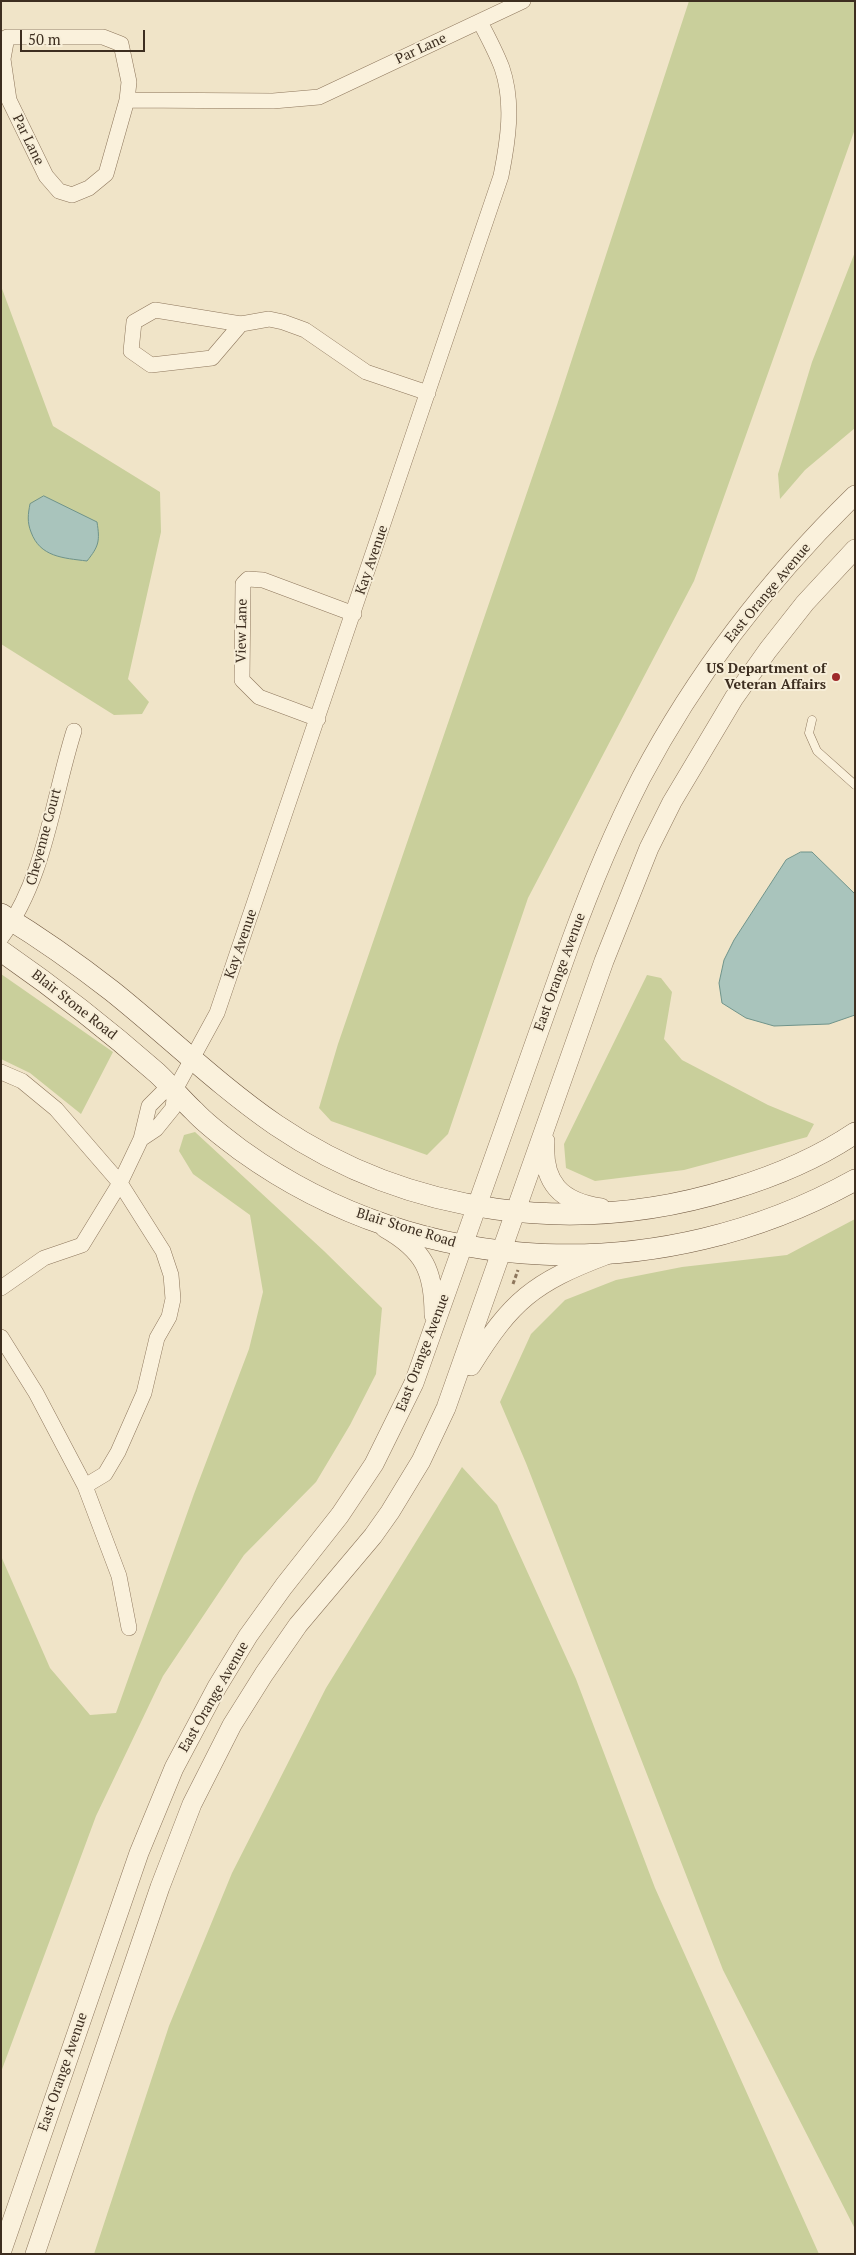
<!DOCTYPE html>
<html>
<head>
<meta charset="utf-8">
<style>
	body { margin:0 }
	#map { position:relative; width:856px; height:2255px; overflow:hidden; background:#f0e4c8; font-family:"PT Serif",serif }
	canvas { display:block }
	.frame { position:absolute; inset:0; border:2px solid #3d2e20; pointer-events:none }
	.scale { position:absolute; left:20px; top:30px; width:125px; height:22px; box-sizing:border-box; border:2px solid #3d2e20; border-top:0; padding-left:6px; font-size:15px; line-height:18px; white-space:nowrap; color:#3d2e20; -webkit-text-stroke:4px #f7eed8; paint-order:stroke }
</style>
</head>
<body>
<div id="map">
<canvas width="856" height="2255"></canvas>
<div class="frame"></div>
<div class="scale">50 m</div>
</div>
<script>
const ctx = document.querySelector('canvas').getContext('2d');
ctx.lineJoin = 'round';
function paint(path, color) {
  ctx.fillStyle = color;
  ctx.fill(path, 'evenodd');
}
function strokePath(path, color, width, dash) {
  ctx.strokeStyle = color;
  ctx.lineWidth = width;
  ctx.lineCap = dash ? 'butt' : 'round';
  ctx.setLineDash(dash || []);
  ctx.stroke(path);
}
function write(font, color, halo, rows, align = 'center') {
  ctx.font = font + ' "PT Serif",serif';
  ctx.lineWidth = 4;
  ctx.setLineDash([]);
  ctx.textBaseline = 'middle';
  ctx.strokeStyle = halo;
  ctx.fillStyle = color;
  for (const [text, x, y, turn = 0] of rows) {
    ctx.save();
    ctx.translate(x, y);
    ctx.rotate((+turn || 0) * Math.PI / 180);
    ctx.textAlign = isNaN(turn) ? turn : align;
    if (halo) ctx.strokeText(text, 0, 0);
    ctx.fillText(text, 0, 0);
    ctx.restore();
  }
}
const green = new Path2D(`
	M689 1H855V129L694 581 528 898 448 1134 427 1155 331 1121 319 1108 338 1044 557 405Z
	M855 252V428L805 470 780 499 778 474 812 362Z
	M1 286 53 426 160 492 161 532 128 679 149 702 142 714 114 715 1 644Z
	M1 974 113 1052 81 1114 30 1073 1 1059Z
	M647 975 661 978 672 992 664 1039 682 1060 768 1105 814 1124 807 1137 684 1170 595 1181 566 1168 564 1144Z
	M195 1132 324 1251 382 1308 376 1374 350 1425 316 1482 244 1555 163 1676 96 1816 1 2072V1556L50 1668 90 1715 116 1713 194 1494 249 1349 263 1292 250 1215 193 1174 179 1151 184 1135Z
	M855 1219V2229L723 1970 526 1463 500 1402 531 1334 565 1300 616 1280 682 1267 787 1255Z
	M462 1467 497 1505 576 1679 655 1888 819 2254H94L169 2026 232 1873 326 1688Z`);
const water = new Path2D(`
	M44 496 97 522C100 541 99 546 87 561 63 558 40 557 31 532 27 522 28 514 30 504Z
	M801 852H812L855 894V1015L829 1024 774 1026 746 1018 722 1003 719 983 724 960 734 940 786 860Z`);
const path = new Path2D(`
	M513 1284 518 1270`);
const service = new Path2D(`
	M812 720 809 733 817 751 855 785`);
const minor = new Path2D(`
	M127 100 106 174 89 188 72 195 59 191 46 176 9 100 3 59 7 37H103L121 44 129 82 127 100 273 101 319 97 523 1
	M241 324 212 358 151 365 131 351 134 322 155 310 241 324 269 319 283 322 305 330 366 372 428 393
	M318 719 259 697 242 680 243 584 248 579 263 580 354 614
	M1 938C45 879 52 801 74 731
	M1 1072 22 1081 56 1109 120 1183 163 1251 171 1275 173 1299 169 1317 157 1338 144 1393 118 1452 105 1474 85 1486
	M141 1139 156 1129 173 1108 175 1090 217 1013 501 176C508 141 514 103 502 68 496 52 488 37 480 22
	M1 1288 44 1258 82 1245 120 1183 141 1139 149 1106 163 1092 175 1090
	M1 1337 36 1393 85 1486 119 1576 129 1628`);
const tertiary = new Path2D(`
	M545 1141C542 1183 561 1202 601 1208
	M385 1228C424 1250 434 1271 434 1315
	M471 1366C511 1301 534 1282 606 1255
	M1 2253 139 1853 174 1768 217 1687 248 1636 284 1586 340 1515 374 1464 414 1383 571 941C591 886 614 831 641 778 696 674 770 578 855 495
	M35 2254 160 1887 192 1804 232 1725 264 1674 298 1625 373 1536 390 1512 421 1461 446 1408 604 961 649 848 672 802 734 698 768 650 805 603 855 549`);
const secondary = new Path2D(`
	M1 914C39 937 76 963 112 991 167 1035 218 1085 276 1125 410 1216 578 1237 732 1189 775 1176 818 1158 855 1133
	M1 951C56 989 107 1029 157 1073 170 1085 181 1099 194 1111 208 1126 226 1139 242 1151 423 1281 662 1287 855 1180`);
const markers = [
	[836,677,5,"#9e2a2b"]
];
const streetNames = [
	["Par Lane",421,49,-25],
	["Par Lane",28,140,64],
	["Kay Avenue",372,560,-71],
	["East Orange Avenue",768,593,-50],
	["View Lane",242,631,-89],
	["Cheyenne Court",44,837,-75],
	["Kay Avenue",241,944,-71],
	["East Orange Avenue",560,972,-70],
	["Blair Stone Road",74,1005,38],
	["Blair Stone Road",406,1228,17],
	["East Orange Avenue",423,1353,-69],
	["East Orange Avenue",214,1697,-60],
	["East Orange Avenue",63,2072,-71]
];
const poiNames = [
	["US Department of",826,669],
	["Veteran Affairs",826,685]
];
paint(green, '#c9cf9b');
paint(water, '#a9c4bc');
strokePath(water, '#6f938a', 1);
strokePath(service, '#8d765c', 9);
strokePath(minor, '#8d765c', 16);
strokePath(tertiary, '#8d765c', 20);
strokePath(secondary, '#6f573f', 22);
strokePath(path, '#8d765c', 3, [4, 2.5]);
strokePath(service, '#faf1dc', 8);
strokePath(minor, '#faf1dc', 15);
strokePath(tertiary, '#faf1dc', 19);
strokePath(secondary, '#faf1dc', 21);
for (const [x, y, r, color] of markers) {
  const dot = new Path2D();
  dot.arc(x, y, r, 0, 2 * Math.PI);
  ctx.fillStyle = color;
  ctx.fill(dot);
  strokePath(dot, '#f7eed8', 2);
}
write('14px', '#3d2e20', '#f7eed8', streetNames);
write('bold 14px', '#3d2e20', '#f7eed8', poiNames, 'right');
</script>
</body>
</html>
